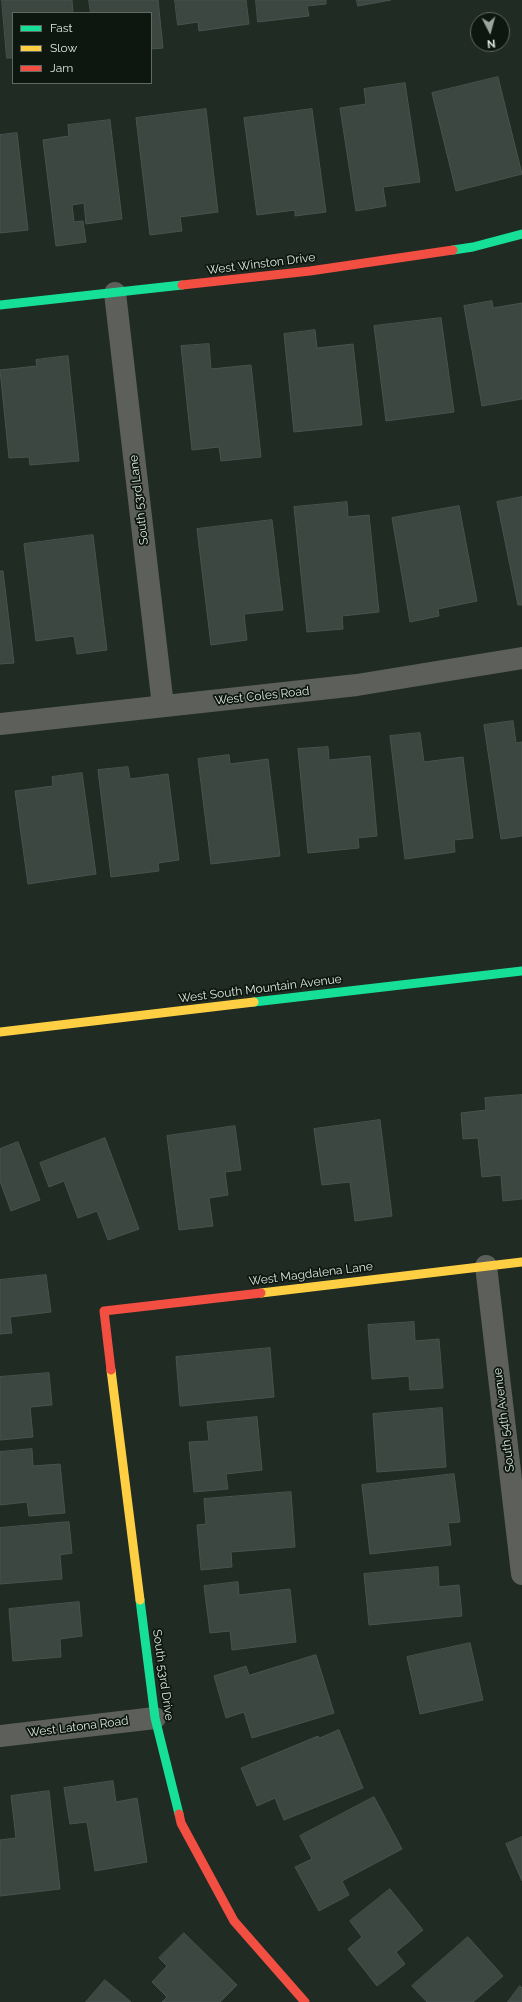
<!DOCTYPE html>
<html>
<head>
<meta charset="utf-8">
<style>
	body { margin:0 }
	#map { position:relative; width:522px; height:2002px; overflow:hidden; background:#202b23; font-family:Raleway,sans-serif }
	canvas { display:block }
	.legend { position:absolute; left:12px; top:12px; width:140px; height:72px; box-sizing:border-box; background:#0d160f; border:1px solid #5f6a62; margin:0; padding:5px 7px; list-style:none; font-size:12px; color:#dbe8de }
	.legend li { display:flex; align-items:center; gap:8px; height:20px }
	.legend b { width:20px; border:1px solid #5f6a62 }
	.north { position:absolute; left:470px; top:12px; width:40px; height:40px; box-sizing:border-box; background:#0d160f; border:1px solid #5f6a62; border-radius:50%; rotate:174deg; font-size:11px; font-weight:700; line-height:16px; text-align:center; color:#dbe8de }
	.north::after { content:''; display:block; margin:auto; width:14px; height:18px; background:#9aa69d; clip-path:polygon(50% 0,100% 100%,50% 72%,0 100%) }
</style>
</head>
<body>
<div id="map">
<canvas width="522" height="2002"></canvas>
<ul class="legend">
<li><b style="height:5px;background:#16e098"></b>Fast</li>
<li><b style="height:5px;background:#ffcf43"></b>Slow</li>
<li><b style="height:5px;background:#f24e42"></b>Jam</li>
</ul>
<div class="north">N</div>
</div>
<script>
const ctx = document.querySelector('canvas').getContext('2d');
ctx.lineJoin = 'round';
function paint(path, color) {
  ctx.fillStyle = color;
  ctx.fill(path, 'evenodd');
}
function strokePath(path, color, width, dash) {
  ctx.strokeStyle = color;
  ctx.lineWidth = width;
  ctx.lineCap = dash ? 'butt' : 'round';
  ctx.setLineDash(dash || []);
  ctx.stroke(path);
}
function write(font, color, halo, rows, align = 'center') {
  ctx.font = font + ' Raleway,sans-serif';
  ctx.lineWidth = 3.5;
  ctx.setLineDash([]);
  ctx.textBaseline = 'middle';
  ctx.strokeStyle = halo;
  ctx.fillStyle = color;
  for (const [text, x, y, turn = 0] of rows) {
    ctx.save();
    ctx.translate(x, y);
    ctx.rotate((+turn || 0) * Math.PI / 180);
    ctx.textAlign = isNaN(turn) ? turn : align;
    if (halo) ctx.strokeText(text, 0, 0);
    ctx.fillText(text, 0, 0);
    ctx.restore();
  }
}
const building = new Path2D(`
	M2 0H72L73 13H13V58H7Z
	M89 0H158L163 48 151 49V13H91Z
	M175 0H246L249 24 199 31 198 22 178 25Z
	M256 0H326V4L307 6 309 16 258 22Z
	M357 0H391L358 6Z
	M498 77 522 174 456 191 432 93Z
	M405 83 420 182 383 187 386 206 356 211 340 108 366 104 364 89Z
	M206 109 218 212 180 217 182 231 150 235 136 118Z
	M312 109 326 212 295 216V210L257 215 244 118Z
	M110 120 122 219 86 224 84 203 72 205 74 222 83 221 86 242 56 246 43 140 69 136 68 125Z
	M17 133 28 230 0 233V135Z
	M492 301 493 308 522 303V399L482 406 464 306Z
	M441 318 454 412 386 421 374 326Z
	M315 330 317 348 353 344 362 425 294 432 284 334Z
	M209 344 211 369 251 365 261 457 221 461 219 447 192 450 181 346Z
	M68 356 79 461 30 465 29 457 9 458 0 370 37 366 36 360Z
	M522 497V605H518L497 502Z
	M347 502 348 517 369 515 379 612 342 616 343 629 307 632 294 507Z
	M459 506 477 601 438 609 439 616 410 622 392 518Z
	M272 520 283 610 244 614 247 640 211 645 197 529Z
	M93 535 107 650 77 654 74 636 36 641 24 544Z
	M0 571H3L14 663 0 664Z
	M513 721 516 743 522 742V836L501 839 484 725Z
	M420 733 424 762 463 757 473 838 454 840 455 852 405 859 390 736Z
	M328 747 329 760 370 756 377 836 358 838 359 848 308 853 298 749Z
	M229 755 230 764 268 759 280 856 211 864 198 759Z
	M128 767 130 779 168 774 179 860 158 863 159 871 111 877 98 770Z
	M82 773 96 874 28 884 15 791 53 786 52 777Z
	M522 1095V1199L503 1201 501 1175 482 1177 478 1138 463 1139 461 1113 486 1110 485 1098Z
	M380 1120 392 1216 355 1221 350 1182 322 1185 314 1129Z
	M235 1126 241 1170 225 1172 228 1195 209 1198 213 1226 179 1230 167 1136Z
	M105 1138 139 1229 108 1240 97 1211 78 1218 64 1181 49 1187 40 1163Z
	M18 1142 40 1200 11 1211 0 1181V1149Z
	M46 1275 51 1312 10 1317 12 1333 0 1334V1280Z
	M414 1322 415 1341 439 1339 443 1388 410 1390 409 1376 372 1379 368 1325Z
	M270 1348 274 1397 180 1406 176 1357Z
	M49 1373 52 1405 30 1407 33 1437 0 1440V1377Z
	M442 1408 446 1467 377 1472 373 1414Z
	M257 1417 262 1470 226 1474 228 1489 194 1492 189 1442 209 1441 207 1422Z
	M32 1449 33 1466 60 1464 65 1513 29 1516 27 1502 0 1505V1452Z
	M454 1474 460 1522 448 1523 451 1545 370 1554 362 1485Z
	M291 1492 295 1547 231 1552 232 1567 201 1570 197 1525 206 1524 204 1499Z
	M69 1522 72 1553 60 1555 62 1579 0 1584V1528Z
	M438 1567 439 1587 459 1585 462 1616 369 1625 364 1574Z
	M238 1582 239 1595 290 1589 296 1642 232 1650 230 1631 210 1633 204 1586Z
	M79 1602 82 1636 60 1639 61 1657 13 1661 9 1609Z
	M470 1643 483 1700 420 1714 407 1657Z
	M316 1655 334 1713 252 1738 244 1712 226 1718 214 1676 246 1666 249 1675Z
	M339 1730 363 1788 284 1820 275 1798 257 1806 241 1768 318 1736 319 1738Z
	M113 1781 116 1802 137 1798 147 1862 95 1871 87 1822 70 1824 64 1788Z
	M49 1791 60 1889 0 1896V1840L16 1838 11 1796Z
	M374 1797 402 1849 342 1881 349 1895 319 1911 295 1867 312 1859 300 1836Z
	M522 1837V1881L506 1844Z
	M390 1889 423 1930 396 1952 405 1964 377 1986 348 1949 362 1937 350 1921Z
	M184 1933 237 1985 220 2002H162L167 1997 152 1982 167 1966 159 1958Z
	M468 1937 503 1976 473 2002H427L412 1986Z
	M105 1980 131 2002H86Z
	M520 1986 522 1988V2002H508Z`);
const street = new Path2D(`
	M115 293 163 706
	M0 724 357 685 522 658
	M486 1266 522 1574
	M0 1736 155 1718`);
const fast = new Path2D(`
	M453 250 473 247 522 234
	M0 305 182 285
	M254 1002 522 971
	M140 1600 155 1718 179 1814`);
const slow = new Path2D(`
	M0 1032 254 1002
	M261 1293 522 1262
	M111 1370 140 1600`);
const jam = new Path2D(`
	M182 285 310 271 453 250
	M111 1370 104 1311 261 1293
	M179 1814 181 1823 234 1921 305 2002`);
const streetNames = [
	["West Winston Drive",261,264,-7],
	["South 53rd Lane",139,500,-97],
	["West Coles Road",262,696,-6],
	["West South Mountain Avenue",260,989,-7],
	["West Magdalena Lane",311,1274,-7],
	["South 54th Avenue",504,1420,-97],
	["South 53rd Drive",163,1675,82],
	["West Latona Road",78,1727,-7]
];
paint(building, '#3c4742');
strokePath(building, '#47534f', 1);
strokePath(street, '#5c5f5a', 22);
strokePath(fast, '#16e098', 9);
strokePath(slow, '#ffcf43', 9);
strokePath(jam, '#f24e42', 9);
write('12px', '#dbe8de', '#0d160f', streetNames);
</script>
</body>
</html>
